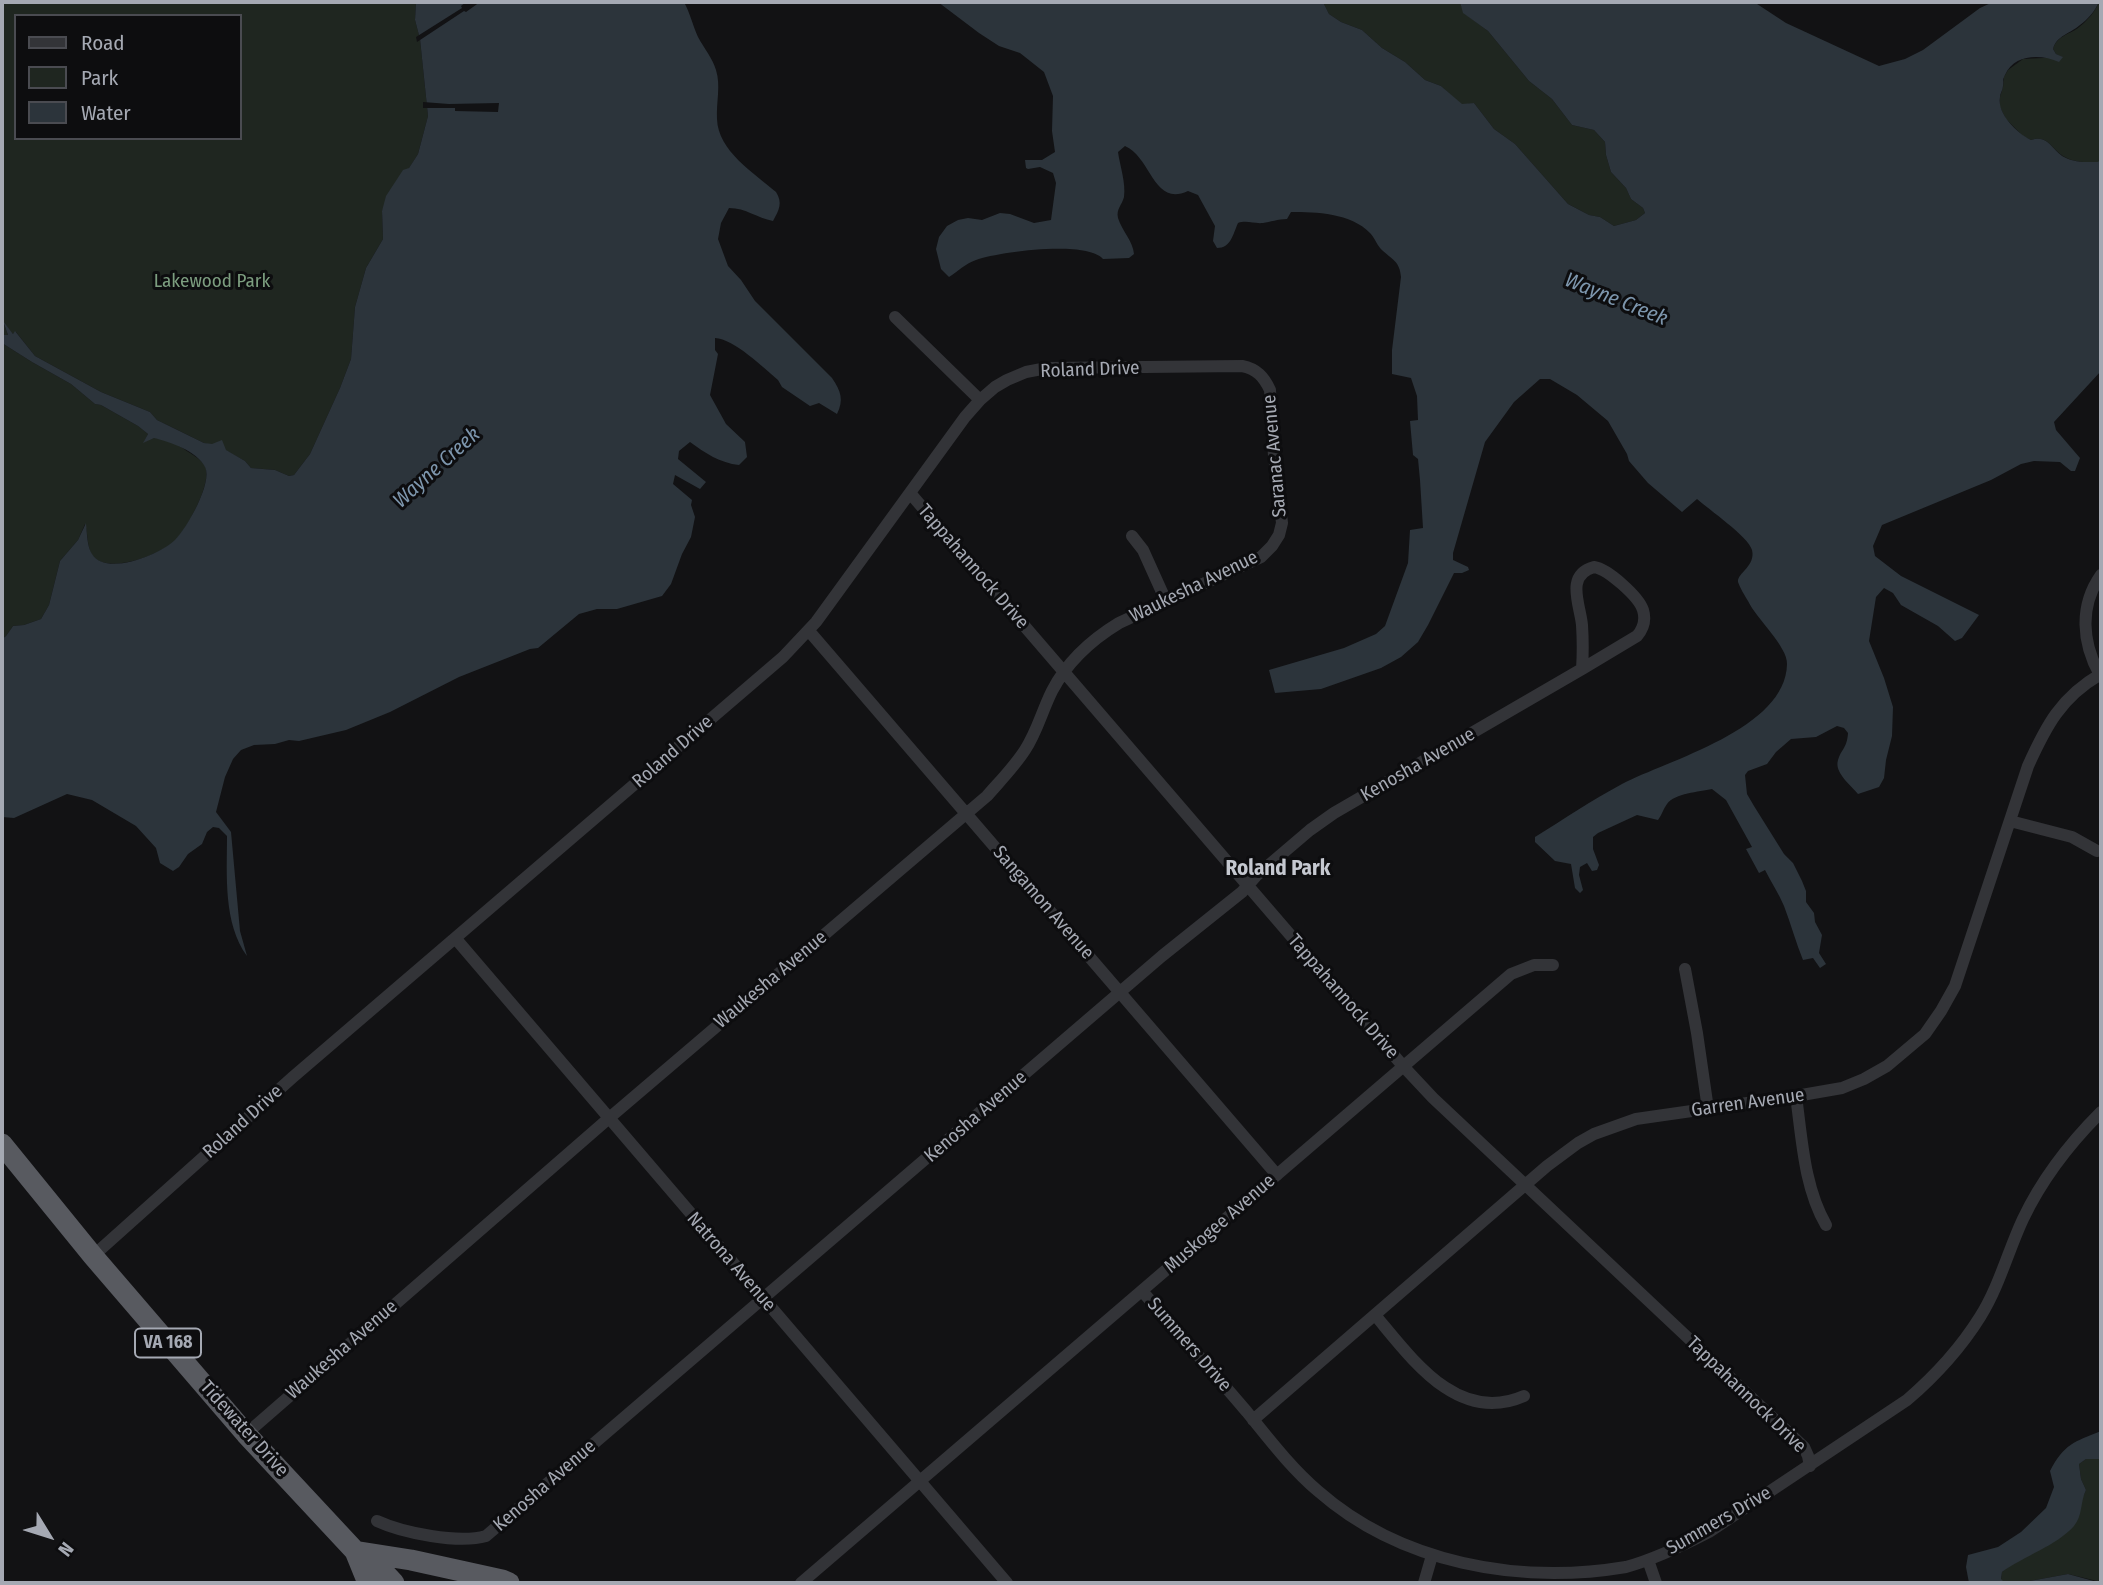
<!DOCTYPE html>
<html>
<head>
<meta charset="utf-8">
<style>
	body { margin:0 }
	#map { position:relative; width:2103px; height:1585px; overflow:hidden; background:#121214; font-family:"Fira Sans Condensed",sans-serif }
	canvas { display:block }
	.frame { position:absolute; inset:0; border:4px solid #a5a9b3; pointer-events:none }
	.legend { position:absolute; left:14px; top:14px; width:228px; height:126px; box-sizing:border-box; background:#0d0d0f; border:2px solid #4a4b51; margin:0; padding:9px 12px; list-style:none; font-size:21px; color:#a5a9b3 }
	.legend li { display:flex; align-items:center; gap:14px; height:35px }
	.legend b { width:35px; border:2px solid #4a4b51 }
	.north { position:absolute; left:14px; top:1501px; width:70px; height:70px; -webkit-text-stroke:5px #0d0d0f; paint-order:stroke; rotate:128deg; font-size:19px; font-weight:700; line-height:28px; text-align:center; color:#a5a9b3 }
	.north::after { content:''; display:block; margin:auto; width:24px; height:32px; background:#a5a9b3; clip-path:polygon(50% 0,100% 100%,50% 72%,0 100%) }
</style>
</head>
<body>
<div id="map">
<canvas width="2103" height="1585"></canvas>
<div class="frame"></div>
<ul class="legend">
<li><b style="height:9px;background:#333438"></b>Road</li>
<li><b style="height:19px;background:#1f2620"></b>Park</li>
<li><b style="height:19px;background:#2c343b"></b>Water</li>
</ul>
<div class="north">N</div>
</div>
<script>
const ctx = document.querySelector('canvas').getContext('2d');
ctx.lineJoin = 'round';
function paint(path, color) {
  ctx.fillStyle = color;
  ctx.fill(path, 'evenodd');
}
function strokePath(path, color, width, dash) {
  ctx.strokeStyle = color;
  ctx.lineWidth = width;
  ctx.lineCap = dash ? 'butt' : 'round';
  ctx.setLineDash(dash || []);
  ctx.stroke(path);
}
function write(font, color, halo, rows, align = 'center') {
  ctx.font = font + ' "Fira Sans Condensed",sans-serif';
  ctx.lineWidth = 6;
  ctx.setLineDash([]);
  ctx.textBaseline = 'middle';
  ctx.strokeStyle = halo;
  ctx.fillStyle = color;
  for (const [text, x, y, turn = 0] of rows) {
    ctx.save();
    ctx.translate(x, y);
    ctx.rotate((+turn || 0) * Math.PI / 180);
    ctx.textAlign = isNaN(turn) ? turn : align;
    if (halo) ctx.strokeText(text, 0, 0);
    ctx.fillText(text, 0, 0);
    ctx.restore();
  }
}
const green = new Path2D(`
	M2 2H416L415 20 420 39 428 116 418 154 382 211 383 239 366 268 355 307 351 359 340 388 310 454 294 475 289 476 275 470 251 468 245 461 225 450 204 443 157 420 150 412 101 392 35 356 16 332 13 334 4 324 8 335H2ZM16 16H240V138H16Z
	M1323 2H1460L1464 13 1488 31 1529 81 1552 99 1572 125 1594 130 1605 142 1606 155 1611 172 1626 188 1631 199 1643 208 1645 213 1636 220 1614 226 1600 217 1589 215 1568 204 1515 144 1494 129 1474 103 1462 105 1441 86 1425 80 1405 62 1382 48 1362 30 1341 22 1329 14Z
	M2099 2H2101V159L2099 162C2087 162 2075 163 2065 157 2052 150 2048 134 2031 140L2023 136 2006 119 2000 107V97L2003 87 2004 77 2008 70 2023 59 2062 57 2056 54 2053 49C2057 36 2068 35 2078 28 2087 21 2095 12 2099 2Z
	M2 343 32 362 71 384 95 404 101 405 138 426 148 434 144 442C148 440 151 438 154 438 163 437 178 444 184 449 191 454 201 459 205 466 213 482 187 528 176 540 162 554 107 576 92 555 87 548 88 532 85 524L78 540 60 561 49 605 41 619 24 625 13 626 6 636 2 639Z
	M2086 1459H2101V1582L2068 1574 2019 1583H2005L2001 1580 2002 1572 2080 1503 2086 1490 2081 1479 2079 1464Z`);
const water = new Path2D(`
	M416 2H684C690 13 693 26 698 37 704 48 713 59 716 70 721 86 716 102 717 119 718 151 754 173 776 192 783 203 779 210 773 221 757 218 746 208 729 208L721 223 718 239 728 266 741 280 755 301 832 378C841 391 844 400 837 414L819 403 810 406 782 387 778 380C764 368 734 339 715 338V350L718 354 710 395 726 424 745 442 747 457 739 465C720 463 705 453 690 442L679 451 678 459 706 482 700 489 675 475 673 484 692 500 691 505 695 517 691 537 682 554 671 584 662 596 617 609H597L579 614 538 648 530 649 459 677 390 712 346 730 299 741 289 740 275 744 254 745 241 750 233 759 225 777 216 812 231 832 240 931 247 956C223 923 227 875 227 836L219 828 213 827 207 832 202 844 188 854 179 867 173 871 160 863 156 848 136 826 92 800 67 794 14 818 2 817V639L6 636 13 626 24 625 41 619 49 605 60 561 78 540 86 523C87 532 87 547 92 554 106 577 161 554 175 540 187 528 213 482 205 467 197 451 170 442 154 438L143 443 148 434 138 426 101 405 95 404 71 384 32 362 2 343V335H8L3 321 13 334 15 331 35 356 101 392 150 412 157 420 204 443 212 444 222 440 226 450 245 461 251 468 275 470 289 476 294 475 310 454 340 388 351 359 355 307 366 268 383 239 382 211 386 196 403 170 409 168 418 154 428 116 420 39 415 20Z
	M938 2H1323L1329 14 1341 22 1362 30 1382 48 1405 62 1425 80 1441 86 1462 104 1474 103 1494 129 1515 144 1568 204 1589 215 1600 217 1614 226 1636 220 1645 213 1643 208 1631 199 1626 188 1611 172 1606 155 1605 142 1594 130 1572 125 1552 99 1529 81 1488 31 1463 13 1460 2H1754L1786 23 1879 66 1905 59 1923 50 1980 8 1993 2H2099C2095 11 2088 19 2080 25 2070 34 2057 35 2053 49L2056 54 2063 57 2059 62C2041 54 2014 54 2005 75 2002 81 2004 79 2003 86 2003 90 2000 93 2000 97 1997 114 2017 133 2031 140 2048 134 2052 150 2064 157 2075 163 2087 162 2098 162L2101 159V371L2054 422 2056 430 2080 458 2075 471H2071L2060 462 2034 461 2021 464 1991 480 1882 525 1873 546 1875 556 1901 576 1979 615 1962 638 1955 641 1938 626 1901 605 1893 593 1884 588 1876 597 1869 641 1884 678 1893 707 1892 736 1886 760 1884 778 1879 787 1858 794C1851 785 1834 773 1838 760 1842 748 1847 748 1848 733L1844 728 1837 726 1816 737 1791 739 1776 752 1767 764 1748 771 1745 775 1747 794 1754 806 1784 854 1793 863 1802 881 1806 891V902L1814 913 1815 922 1822 935 1819 953 1826 964 1820 968 1813 958 1803 960C1796 943 1791 924 1784 906 1779 894 1771 882 1765 870L1759 873 1746 849 1752 847 1726 800 1712 789C1699 792 1675 793 1667 804 1663 809 1662 815 1658 820L1637 815 1598 833 1593 837V849L1599 865 1597 870 1592 871 1587 863 1580 867 1579 875 1583 890 1580 893 1575 888 1571 864 1555 861 1535 842V837C1564 819 1592 800 1622 784 1668 760 1786 729 1787 664 1788 647 1756 618 1748 601 1745 596 1740 588 1738 582 1737 573 1756 566 1752 550 1749 537 1708 509 1697 499L1682 512 1648 483 1629 461 1627 454 1608 421 1577 395 1550 379H1540L1514 402 1485 442 1453 553V560L1468 567 1469 570 1462 573H1454L1428 625 1418 642 1401 657 1381 668 1321 689 1275 693 1269 670 1344 648 1376 634 1385 626 1408 563 1410 530 1423 528 1420 480 1418 459 1413 455 1410 421 1418 420 1417 396 1411 378 1392 374V350L1401 277C1400 262 1393 260 1383 251 1377 246 1375 238 1370 233 1351 213 1316 212 1291 212L1287 219C1278 219 1270 222 1263 223 1254 224 1247 220 1238 223 1233 234 1231 248 1217 248L1213 241 1215 226 1198 195 1188 191C1153 207 1152 158 1125 146L1118 152C1120 166 1126 183 1124 197 1122 205 1116 209 1118 218 1122 231 1133 241 1134 254L1129 258 1103 259C1086 240 999 252 976 260 966 263 957 272 949 277L941 269 936 249 939 237 947 226 958 220 968 218 982 220 1000 213 1010 214 1034 223 1051 220 1056 183 1053 173 1040 167 1028 169 1026 168 1025 160H1042L1055 152 1052 131 1053 96 1044 72 1020 53 999 46 979 33Z
	M2101 1431V1459H2086L2079 1464 2081 1479 2086 1490C2080 1502 2083 1515 2074 1526 2056 1546 2024 1556 2002 1572L2001 1579 2005 1583H1969L1966 1567 1968 1555 1998 1547 2021 1532 2046 1508 2054 1487 2050 1471C2064 1444 2074 1442 2101 1431Z
	M2068 1574 2101 1583H2016H2019Z`);
const pier = new Path2D(`
	M466 2H480L466 12 464 11 417 42 416 37 462 8 461 6Z
	M423 102 449 104 499 103 498 112 455 111V108H423Z`);
const minor = new Path2D(`
	M895 317 980 400
	M910 493 1403 1066 1433 1098 1804 1447 1808 1456 1810 1466
	M1132 536 1143 550 1166 601
	M1594 567C1608 569 1639 597 1643 610 1646 620 1643 629 1637 636L1582 669C1583 654 1583 640 1582 625 1580 604 1565 575 1594 567Z
	M809 631 1277 1175
	M2100 675C2082 643 2079 606 2101 575
	M2010 821 2072 837 2097 851
	M456 939 1007 1583
	M1685 969 1697 1033 1708 1109
	M1796 1096C1802 1139 1804 1187 1826 1225
	M93 1256 293 1077 783 657 816 622 965 417 980 400 995 387 1007 380 1026 372 1047 368 1242 366C1257 369 1264 377 1270 390L1274 456 1282 523 1279 535 1272 546 1261 557 1119 623C1091 640 1067 662 1052 691 1042 711 1037 732 1025 750 1014 767 1000 781 987 796L608 1119 246 1434
	M1142 1291C1177 1331 1212 1371 1247 1412 1269 1439 1291 1468 1318 1491 1400 1563 1518 1585 1626 1567 1655 1559 1682 1546 1709 1532L1907 1400C1935 1376 1960 1349 1980 1317 1999 1287 2008 1251 2023 1219 2042 1179 2070 1143 2101 1112
	M1375 1315C1412 1359 1458 1425 1524 1396
	M1253 1420 1547 1166 1578 1143 1594 1134 1636 1119 1796 1096 1842 1088 1864 1079 1887 1066 1925 1034 1941 1011 1955 986 2028 766C2046 726 2061 697 2101 674
	M377 1521C403 1533 459 1544 486 1536L1162 956 1242 892 1256 876 1310 830 1334 813 1582 669
	M1648 1560 1656 1583
	M801 1583 1511 974 1534 965H1553
	M1424 1583 1431 1559`);
const trunk = new Path2D(`
	M2 1144 93 1256 246 1434 355 1551 382 1570 394 1583
	M355 1551 368 1583
	M360 1552 411 1560 502 1580 509 1583`);
const shields = [
	[168,1343,66]
];
const shieldNames = [
	["VA 168",168,1343]
];
const parkNames = [
	["Lakewood Park",212,282]
];
const streetNames = [
	["Roland Drive",1090,370,-2],
	["Saranac Avenue",1275,456,-95],
	["Tappahannock Drive",973,567,49],
	["Waukesha Avenue",1194,587,-26],
	["Roland Drive",673,752,-41],
	["Kenosha Avenue",1418,765,-30],
	["Sangamon Avenue",1043,903,49],
	["Waukesha Avenue",771,980,-40],
	["Tappahannock Drive",1343,997,49],
	["Garren Avenue",1748,1103,-8],
	["Kenosha Avenue",976,1117,-41],
	["Roland Drive",243,1122,-42],
	["Muskogee Avenue",1220,1224,-41],
	["Natrona Avenue",731,1262,49],
	["Summers Drive",1189,1345,49],
	["Waukesha Avenue",342,1350,-41],
	["Tappahannock Drive",1746,1395,44],
	["Tidewater Drive",244,1429,48],
	["Kenosha Avenue",545,1486,-41],
	["Summers Drive",1719,1521,-30]
];
const waterNames = [
	["Wayne Creek",1616,300,22],
	["Wayne Creek",437,468,-42]
];
const neighbourhoodNames = [
	["Roland Park",1278,869]
];
paint(green, '#1f2620');
paint(water, '#2c343b');
paint(pier, '#121214');
strokePath(minor, '#333438', 12);
strokePath(trunk, '#585a60', 21);
for (const [x, y, w] of shields) {
  const box = new Path2D();
  box.roundRect(x - w / 2, y - 14.5, w, 29, 5);
  ctx.fillStyle = '#0d0d0f';
  ctx.fill(box);
  strokePath(box, '#a5a9b3', 2);
}
write('bold 18px', '#a5a9b3', null, shieldNames);
write('19px', '#7c9d7f', '#0d0d0f', parkNames);
write('19px', '#a5a9b3', '#0d0d0f', streetNames);
write('italic 21px', '#7d96ad', '#0d0d0f', waterNames);
write('bold 21px', '#c5c8d0', '#0d0d0f', neighbourhoodNames);
</script>
</body>
</html>
